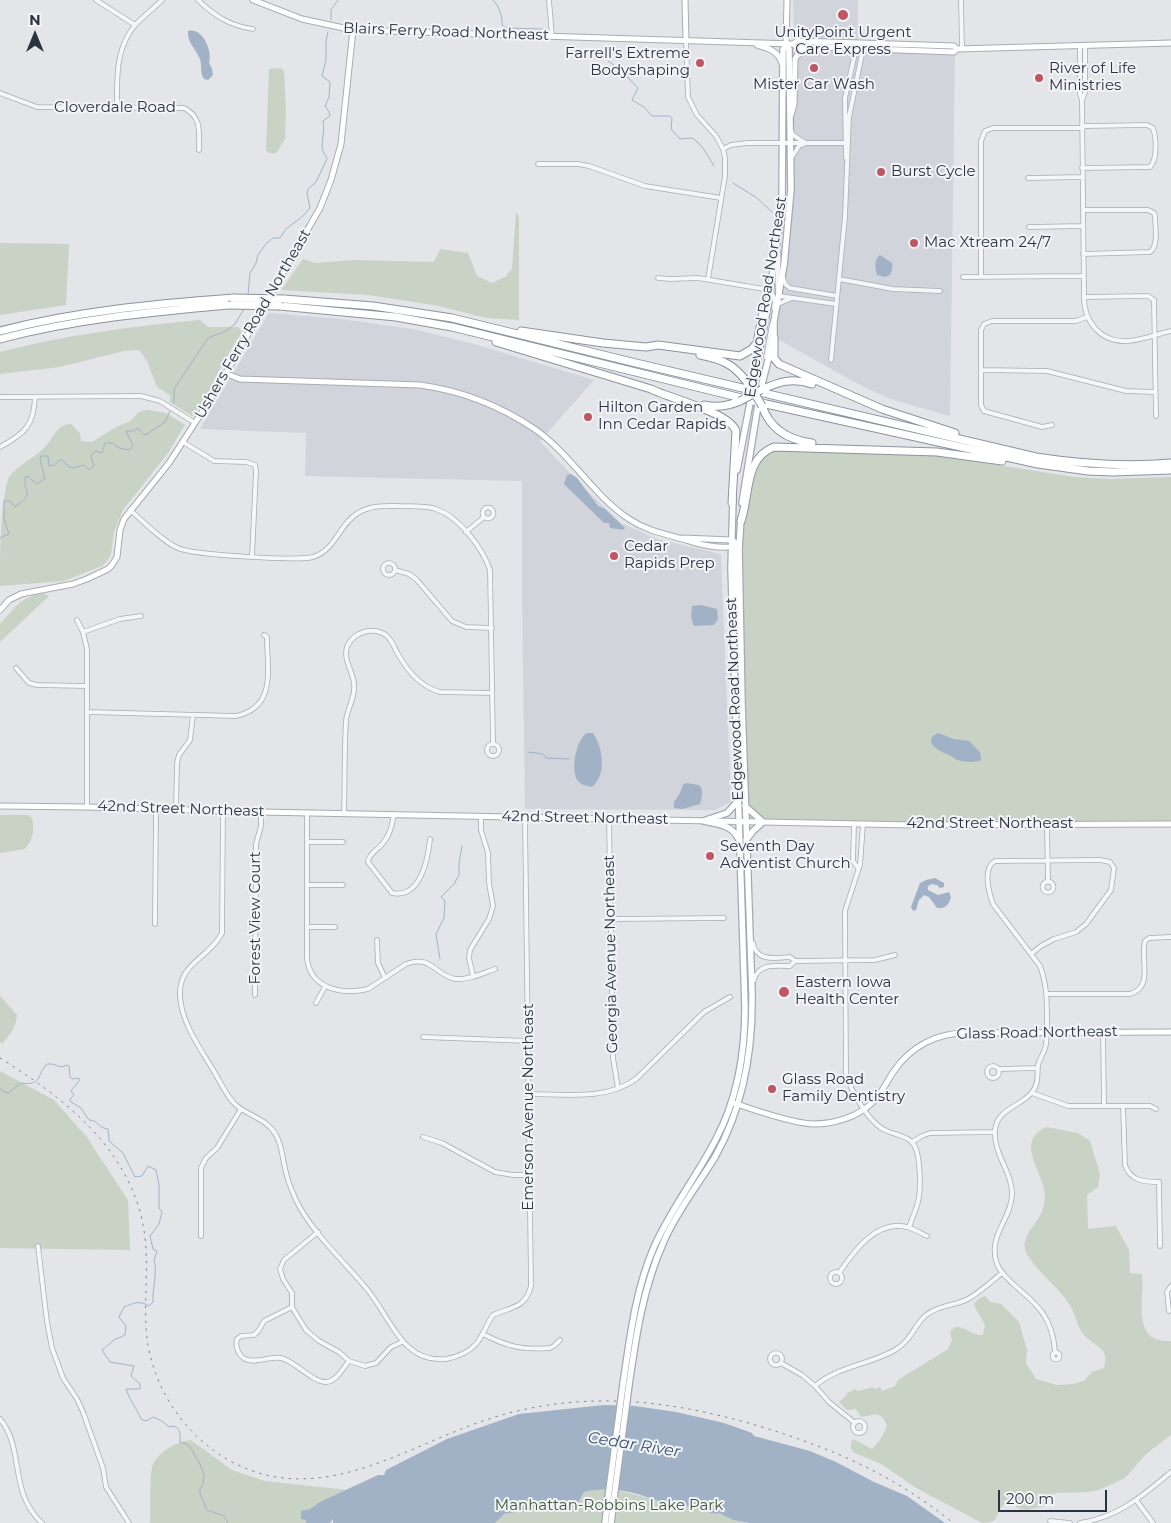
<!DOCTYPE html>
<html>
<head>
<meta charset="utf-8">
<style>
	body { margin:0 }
	#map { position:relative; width:1171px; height:1523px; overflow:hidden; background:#e3e5e9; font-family:Montserrat,sans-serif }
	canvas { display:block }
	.north { position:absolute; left:10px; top:10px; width:50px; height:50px; -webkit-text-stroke:4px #f2f4f7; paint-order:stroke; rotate:0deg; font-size:14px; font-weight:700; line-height:20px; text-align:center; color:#2c3340 }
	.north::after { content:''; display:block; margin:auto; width:18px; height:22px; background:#2c3340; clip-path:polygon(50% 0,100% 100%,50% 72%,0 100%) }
	.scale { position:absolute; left:998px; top:1490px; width:109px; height:22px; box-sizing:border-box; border:2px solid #2c3340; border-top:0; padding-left:6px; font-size:15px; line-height:18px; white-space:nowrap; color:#2c3340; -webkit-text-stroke:4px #f2f4f7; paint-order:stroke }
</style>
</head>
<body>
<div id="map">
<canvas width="1171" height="1523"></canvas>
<div class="north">N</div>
<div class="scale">200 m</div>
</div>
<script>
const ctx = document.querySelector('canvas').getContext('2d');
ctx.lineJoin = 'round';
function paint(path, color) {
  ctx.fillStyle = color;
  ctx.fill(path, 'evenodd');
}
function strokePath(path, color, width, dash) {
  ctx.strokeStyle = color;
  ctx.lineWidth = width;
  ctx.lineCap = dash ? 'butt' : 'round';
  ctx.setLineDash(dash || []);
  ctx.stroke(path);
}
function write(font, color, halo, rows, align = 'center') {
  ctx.font = font + ' Montserrat,sans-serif';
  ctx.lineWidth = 4;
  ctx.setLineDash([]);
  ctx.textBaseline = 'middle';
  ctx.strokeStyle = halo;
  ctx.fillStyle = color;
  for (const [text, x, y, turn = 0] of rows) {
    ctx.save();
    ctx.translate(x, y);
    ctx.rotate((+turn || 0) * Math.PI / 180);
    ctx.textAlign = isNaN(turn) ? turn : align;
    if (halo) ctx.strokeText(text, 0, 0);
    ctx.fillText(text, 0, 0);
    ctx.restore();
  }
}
const built = new Path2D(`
	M793 0H858V40L794 39Z
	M786 44 955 49 950 416 893 400 858 384 774 337 791 189Z
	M269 313 340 319 413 329 474 344 594 380 540 441 581 485 621 523 657 539 721 554 731 802 715 810 525 809 522 598V481L305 476 306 433 200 429Z`);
const green = new Path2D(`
	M281 68 284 71 286 110 285 139 277 152 273 154 266 151 269 69Z
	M516 212 519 217V320L486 318 439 306 369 295 281 290 303 259 315 263 355 260 434 262 440 249 468 253 477 276 492 283 505 277 512 269Z
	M0 243 69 244 66 305 0 315Z
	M200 320 208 327H238L242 332 222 365 204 400 192 416 170 402V395L157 387 147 361 139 350 124 351 60 367 0 374V352C65 335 133 326 200 320Z
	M147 410 166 413 185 425 168 453 123 510 114 532 111 554 107 561 102 566 64 581 0 586C0 558 0 500 9 477 18 465 34 458 44 448 53 439 57 424 71 424L80 433 81 441 92 442 116 427 129 422 139 412Z
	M765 450 843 451 940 456 1074 477 1110 479 1171 477V824L746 821 739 549 751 472Z
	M42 593 49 596 0 642V624C16 607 18 599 42 593Z
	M0 815H28L32 818C35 830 33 840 25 849L0 853Z
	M0 996 17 1015C16 1027 10 1035 2 1044L0 1042Z
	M0 1071 54 1100 86 1136 128 1200 130 1250 0 1248Z
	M1047 1127 1078 1133 1090 1141 1100 1174 1098 1187 1087 1195 1088 1229 1116 1226 1129 1250 1130 1273 1142 1274C1145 1299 1130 1343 1171 1341V1435L1146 1454 1125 1478 1099 1490 1088 1492 1055 1493 1045 1506C1037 1508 1027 1511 1020 1509 1015 1507 1012 1502 1005 1505 992 1511 1004 1523 982 1523L918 1489 881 1464 853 1452C850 1448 850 1444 853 1439L872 1449C878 1444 885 1433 887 1425 880 1410 875 1415 861 1417L856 1409 847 1410 839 1402 846 1396 847 1393 855 1389 858 1391 873 1387 874 1389 880 1387 882 1391 895 1386 898 1380 948 1349 952 1340 950 1332 955 1327C966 1326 972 1336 983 1335L985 1325 974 1305C976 1300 980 1298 985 1296L990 1302 1001 1304 1019 1322 1027 1350 1026 1363 1036 1379 1057 1385 1073 1384 1084 1381 1092 1372 1104 1368C1110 1347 1096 1348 1085 1336 1077 1328 1076 1315 1070 1305 1058 1287 1040 1274 1028 1256 1016 1237 1039 1225 1043 1208 1046 1200 1045 1190 1042 1182 1035 1162 1019 1138 1047 1127Z
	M191 1440 232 1470 265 1481 348 1490 320 1502 310 1509 301 1512 307 1520 306 1523H150C151 1511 149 1473 153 1464 160 1450 176 1442 191 1440Z
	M606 1488C621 1490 634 1495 649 1498 672 1504 693 1507 715 1514L719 1513 733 1520 750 1523H495L503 1514 566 1502 578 1503 584 1492Z`);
const water = new Path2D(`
	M188 31C203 27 213 52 209 63L212 69 213 75 208 80 204 79C199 72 203 64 199 57 195 48 187 42 188 31Z
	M880 255 892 263C893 268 892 270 890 275L885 277 877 275C875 269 874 259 880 255Z
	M571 474 577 478 598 506 605 509 625 528 623 530 610 528 609 523H604L564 484 567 475Z
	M701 605 717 609 718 619 714 625 695 626 693 624 691 616 692 606Z
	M587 733H593C603 748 607 775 592 787 587 786 581 785 578 781 570 771 576 739 587 733Z
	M938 733 954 739 969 741 980 752 981 760C976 763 964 762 957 760 953 758 951 755 947 754 937 750 922 741 938 733Z
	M686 783 699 785C704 790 702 797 700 804L682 809 674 808V802L679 795 683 785Z
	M935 878 944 883V887L940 888 937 885 932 884 928 886V890L938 895 949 892 951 897C949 905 945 909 937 908L929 897 924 895 919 900 916 910 913 911 911 907 920 883 926 880Z
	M604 1405 635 1406 676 1412 724 1423 752 1433 754 1436 810 1451 836 1462 874 1482 907 1496 945 1523H750L733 1520 719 1513 715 1514 674 1503 671 1505C640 1495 617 1484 584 1492L578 1503 566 1502 504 1514 495 1523H333V1519L330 1523H306V1520L301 1519V1511L310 1509 320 1502 378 1475H384L386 1470 447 1439 519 1414Z`);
const stream = new Path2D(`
	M493 0C499 6 503 17 502 25L507 28 542 29
	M331 20V10L338 0
	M608 61 621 70 638 88 632 100 644 107 652 116H670L672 118 671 129 680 139 693 138 703 148 714 166
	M733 183 757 198 772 212
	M248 296 250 273 256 263 258 255 266 244 273 238H280L286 229 303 216 310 208 307 193 308 189 316 182 327 159C326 155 322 152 322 147 322 138 325 130 323 121L330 116 329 112 325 106 329 97 330 82 322 76 326 60V41L328 32
	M174 403V389L208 338 226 331 235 324 244 309
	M0 538 9 534 4 519V501H10L15 507C35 492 24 497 25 477L27 476 37 484 45 479 40 459 41 456H48L49 466 54 465 61 459 68 466 73 468 84 465 89 470 94 466 91 457 92 454 96 451 102 453 105 443H112L119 448 130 450 133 445 126 431H134L138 428 144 435 147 434 165 422 170 411
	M528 752 543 754 546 758 569 759
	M440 959 436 934 444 918 445 901 441 897 454 884 459 875V863L462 846
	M0 1088 2 1091 8 1093 21 1083C42 1086 36 1076 47 1064H52L61 1067 67 1065 69 1066 70 1077 72 1079 79 1078V1081L71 1091 74 1095 70 1099 71 1102 81 1108 89 1120C98 1120 98 1128 108 1129L109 1141 123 1153 135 1177 142 1176 148 1166 156 1170 159 1185V1208L162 1212 159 1224 150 1236 153 1249 157 1251 154 1261C158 1269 152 1291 153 1302L149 1306C139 1300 134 1303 124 1307L119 1317 126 1326 125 1335 114 1340 102 1350 110 1362 134 1366 131 1376 140 1384V1389H126C130 1401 137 1409 141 1419L146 1421 153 1417 162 1421 169 1427 174 1426C181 1429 180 1434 180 1442L189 1445 200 1464 204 1475 203 1484 200 1489V1494L207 1510 224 1516 228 1523`);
const street = new Path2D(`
	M96 0 135 25
	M198 0C215 16 230 26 253 29
	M549 0 552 36
	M961 0 962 49
	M686 40 688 97 697 115 716 136 723 149 725 158V176L708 279
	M1080 47V94L1082 100 1084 297C1084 322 1101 343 1128 341 1142 340 1157 334 1171 331
	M0 93 37 107 184 108C202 117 199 132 199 150
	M1082 100 1085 93V47
	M117 107C117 78 115 48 136 24 144 16 154 8 162 0
	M791 131 793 135 804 142
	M723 149 731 145 747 143H848
	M792 157 799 146 804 144
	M846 158 845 98 856 49
	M538 164H578L589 166 645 186 721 198
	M1028 178 1082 177
	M1083 210H1148L1154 213 1155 216C1155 227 1159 245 1150 252L1083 254
	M1029 227 1083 226
	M778 251C780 266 775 281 779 296L836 304
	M782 276 786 285 790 288 837 296
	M963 277 1083 276
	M981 277V141L985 131 993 128H1082L1085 126 1147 125 1153 128C1156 137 1158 159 1150 167L1082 168
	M658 278 670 279 698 278 770 290 775 300 774 308
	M839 279 893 289 940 291
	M1084 297 1148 296 1154 300 1156 416
	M778 304 792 298
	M766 357 772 324
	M831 360 845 217 849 117 863 49
	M981 370 1047 371 1126 391 1155 392
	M0 397 141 396 160 401 195 423
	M1052 425 1042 427 984 411 981 405V330L984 324 992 321H1076L1087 317
	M183 442 214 461 246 462 255 465 256 471 252 557
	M0 447C24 434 34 426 35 397
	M482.5 513a5.5 5.5 0 1 1 11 0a5.5 5.5 0 1 1-11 0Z
	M130 510C143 521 163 542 178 548 192 555 297 561 313 557 336 550 339 524 358 513 371 505 384 506 398 506 410 507 424 505 436 509 459 517 482 547 490 570L493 744
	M466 532 484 517
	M383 569a6 6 0 1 1 12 0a6 6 0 1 1-12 0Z
	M395 570 409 574 416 579 452 621 466 627 492 628
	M77 620 83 632 87 649V807
	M83 632 120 619 141 616
	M16 668 29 683 37 685 87 686
	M87 712 236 716C277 707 267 669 267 637L264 635
	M487 750a6 6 0 1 1 12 0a6 6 0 1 1-12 0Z
	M176 809 177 763 179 755 190 740 193 715
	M223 810 222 933C209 959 178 962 180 997 182 1025 203 1052 216 1075 222 1085 228 1099 237 1106 251 1117 267 1119 276 1135 282 1145 282 1156 285 1168 287 1179 291 1189 296 1200 312 1233 343 1260 366 1288 390 1315 401 1364 446 1359 457 1357 468 1353 476 1344 483 1336 486 1325 493 1315 511 1307 526 1308 531 1286L525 817
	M307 813V958C310 989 342 995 368 989L406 964C432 954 435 976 456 979 469 980 483 973 495 969
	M344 813C345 783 344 751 346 721 347 708 356 697 354 684 353 671 343 660 347 647 353 632 373 626 386 635 392 640 394 647 398 654 407 670 421 687 440 692L492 693
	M394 814C392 825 390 835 383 843 378 850 369 853 368 862L392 893C420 899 428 860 430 839
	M609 818 613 1058 618 1088
	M854 824 853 861 858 868
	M863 824 860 865 845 911 846 1073C850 1090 870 1125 887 1131 896 1135 904 1135 912 1142 921 1151 921 1189 918 1202 916 1210 912 1219 909 1227
	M1047 824 1048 882
	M307 842H343
	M1042.5 887a5.5 5.5 0 1 1 11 0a5.5 5.5 0 1 1-11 0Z
	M307 885H343
	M611 919 724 918
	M155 924 156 808
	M307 927H335
	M377 940 378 963 385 978
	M753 943C756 962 776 958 790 957L795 961 875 960 895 955
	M1031 954 1041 946 1054 939 1076 932 1086 924 1111 890 1114 868 1110 862 1100 860 995 861C982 868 989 893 993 904L1040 966C1047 984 1047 1002 1047 1021 1047 1029 1047 1037 1046 1044 1045 1052 1040 1058 1038 1065 1037 1074 1039 1083 1033 1091 1023 1106 997 1108 995 1130 993 1154 1013 1173 1012 1195 1011 1220 987 1236 997 1264 1000 1272 1007 1278 1013 1284 1038 1305 1053 1318 1055 1352
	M473 976 469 958 470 950 489 919 493 906 489 883 488 853 481 830V816
	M754 980C758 963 776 966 790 966L795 961
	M1047 994H1130C1154 987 1140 960 1145 941L1149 938 1171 937
	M255 995 256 844 261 826V812
	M316 1003 325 987
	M1103 1032 1104 1106
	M423 1037 528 1041
	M987 1072a6 6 0 1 1 12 0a6 6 0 1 1-12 0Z
	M999 1069 1038 1068
	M1032 1093 1068 1106H1150L1156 1109
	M529 1094C565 1094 605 1101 636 1079L704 1012 730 997
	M1123 1106 1125 1165C1130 1181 1145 1182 1159 1182L1160 1246
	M423 1137 442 1143 495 1172 513 1175H529
	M912 1142 922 1136 930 1133 994 1132
	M318 1232 284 1260 280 1269 283 1279 292 1293V1307L306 1330 319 1341 339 1352 349 1361 365 1366 376 1363 391 1347 402 1342
	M201 1236V1168L206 1158 217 1148 241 1109
	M38 1246 47 1322 52 1348 63 1378 77 1399 83 1412 103 1468 106 1487 129 1523
	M830 1278a6 6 0 1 1 12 0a6 6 0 1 1-12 0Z
	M839 1273C854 1251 878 1217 910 1228 916 1230 922 1234 927 1236
	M292 1307 264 1321 259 1330 254 1335 241 1336 237 1339C235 1346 238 1355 245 1359 256 1364 270 1356 281 1358 295 1361 312 1382 326 1382 336 1382 343 1368 349 1361
	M1169 1311 1167 1292 1171 1286
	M483 1334C508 1347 522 1350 550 1348L554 1346 560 1340
	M1052.5 1356a3.5 3.5 0 1 1 7 0a3.5 3.5 0 1 1-7 0Z
	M770 1359a6 6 0 1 1 12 0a6 6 0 1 1-12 0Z
	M781 1363 802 1375 815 1386 829 1402 855 1423
	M815 1386C838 1366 869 1365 895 1350 910 1342 914 1326 925 1316 938 1305 954 1306 968 1299 980 1292 991 1282 1002 1273
	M0 1419C25 1448 8 1492 42 1523
	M853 1427a6 6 0 1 1 12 0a6 6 0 1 1-12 0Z
	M1136 1500 1153 1523
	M1050 1521 1070 1523
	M1080 1523C1119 1517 1142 1496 1171 1472`);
const secondary = new Path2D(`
	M253 0 302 19 353 30 793 44
	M685 0 686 40
	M786 44 787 0
	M757 45C768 48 779 51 782 64
	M957 49 1171 43
	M791 115 794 104 795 59C800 49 808 48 818 47L954 52 957 49 954 46 797 41 793 44 797 47H818
	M227 374 240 379 420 385C463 391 501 406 536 430 571 455 593 495 629 519 647 531 666 534 686 540 697 544 723 550 734 546
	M683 538 731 540 739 544
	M0 610 9 600 21 594 73 584 87 579 108 569 112 565 117 557 120 530 124 519 169 463 215 392 320 208 331 180 341 144 353 30
	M0 806 87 807 261 812 913 825 1171 824
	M734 1103C754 1110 792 1123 813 1124 834 1124 858 1117 873 1102 882 1093 887 1081 894 1071 911 1046 937 1033 966 1033L1171 1032`);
const primary = new Path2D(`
	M762 384 774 337V321L784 265 791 189 789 49 786 44
	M752 389 769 300 782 206 783 50 786 44
	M737 470 750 403
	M742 503 758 405
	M731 541C738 552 735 596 737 613
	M745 806 763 822 753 831 746 840
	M706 820 727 813 739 800
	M704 821C718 824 733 825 739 840
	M623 1384C630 1338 635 1291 654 1247 671 1209 697 1176 716 1139 738 1098 745 1054 745 1007L731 568 733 499
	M629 1385C636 1336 643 1287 664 1241 677 1211 698 1185 715 1157 744 1106 753 1051 752 993L742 704 739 549 741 518
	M605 1523 608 1498
	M611 1523 614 1498`);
const highway = new Path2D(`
	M284 299 373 306 452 318 636 363 1036 457C1081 464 1126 467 1171 463
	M280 306 396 317 452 327 766 404 1038 464 1088 471 1113 472 1171 470
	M0 331C77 311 154 304 233 298
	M521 331 603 343 646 347 658 345 740 356 752 349 757 343 763 312 769 300
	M774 337V358L779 364 882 409 955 433
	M0 339C75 319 151 312 228 305
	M496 342 651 389C671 399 729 412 736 431L732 503
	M700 355C727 360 737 367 752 389
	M761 390C778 382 793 377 812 384
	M704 405C717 408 728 406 740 401
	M762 406C770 429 789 440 812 443
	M741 521C750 495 744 458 774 447L937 452 1002 461`);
const rail = new Path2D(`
	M0 1058C57 1094 114 1136 137 1202 152 1245 144 1283 146 1327 149 1384 184 1438 236 1464 331 1511 421 1434 513 1412 599 1391 678 1402 762 1427 834 1449 894 1475 953 1523`);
const primaryBridge = new Path2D(`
	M608 1498 623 1384
	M614 1498 629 1385`);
const highwayBridge = new Path2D(`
	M233 298 284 299
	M228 305 280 306
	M752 389 762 406
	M740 401 761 390`);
const markers = [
	[843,15,6,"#c15563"],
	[700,63,5,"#c15563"],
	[814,68,5,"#c15563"],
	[1039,78,5,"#c15563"],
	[881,172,5,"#c15563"],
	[914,243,5,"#c15563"],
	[588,417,5,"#c15563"],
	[614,556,5,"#c15563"],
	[710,856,5,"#c15563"],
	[784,992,6,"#c15563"],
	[772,1089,5,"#c15563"]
];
const streetNames = [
	["Blairs Ferry Road Northeast",446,32,2],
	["Cloverdale Road",115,108],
	["Edgewood Road Northeast",766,297,-81],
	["Ushers Ferry Road Northeast",253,324,-60],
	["Edgewood Road Northeast",735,699,-92],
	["42nd Street Northeast",181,809,2],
	["42nd Street Northeast",585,818,1],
	["42nd Street Northeast",990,824],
	["Forest View Court",256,918,-90],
	["Georgia Avenue Northeast",611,954,-91],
	["Glass Road Northeast",1037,1033,-1],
	["Emerson Avenue Northeast",529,1107,-90]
];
const poiNames = [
	["UnityPoint Urgent",843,33,"center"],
	["Care Express",843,50,"center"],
	["Farrell's Extreme",690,54,"right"],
	["Bodyshaping",690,71,"right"],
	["River of Life",1049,69],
	["Ministries",1049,86],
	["Mister Car Wash",814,85,"center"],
	["Burst Cycle",891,172],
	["Mac Xtream 24/7",924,243],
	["Hilton Garden",598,408],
	["Inn Cedar Rapids",598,425],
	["Cedar",624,547],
	["Rapids Prep",624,564],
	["Seventh Day",720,847],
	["Adventist Church",720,864],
	["Eastern Iowa",795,983],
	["Health Center",795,1000],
	["Glass Road",782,1080],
	["Family Dentistry",782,1097]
];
const parkNames = [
	["Manhattan-Robbins Lake Park",609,1506]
];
const waterNames = [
	["Cedar River",634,1445,9]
];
paint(built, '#d1d4db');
paint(green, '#c8d2c5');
paint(water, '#a2b2c6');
strokePath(stream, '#a2b2c6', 1);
strokePath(street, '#a8acb3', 5.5);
strokePath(secondary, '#a8acb3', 7);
strokePath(primary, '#a3aab4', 8);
strokePath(highway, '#8c939f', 9);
strokePath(street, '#f5f6f8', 4);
strokePath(secondary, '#fff', 5);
strokePath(primary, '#fff', 5.5);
strokePath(highway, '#fff', 7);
strokePath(rail, '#7e8591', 1, [2.5, 5]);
strokePath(primaryBridge, '#a3aab4', 8, []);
strokePath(highwayBridge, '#8c939f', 9, []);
strokePath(primaryBridge, '#fff', 5.5);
strokePath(highwayBridge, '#fff', 7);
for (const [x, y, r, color] of markers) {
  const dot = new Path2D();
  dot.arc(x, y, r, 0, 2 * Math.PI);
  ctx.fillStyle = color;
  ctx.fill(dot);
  strokePath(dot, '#f2f4f7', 2);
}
write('15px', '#2c3340', '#f2f4f7', streetNames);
write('15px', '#2c3340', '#f2f4f7', poiNames, 'left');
write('15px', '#405a3b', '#f2f4f7', parkNames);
write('italic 16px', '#3a5170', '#f2f4f7', waterNames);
</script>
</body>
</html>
